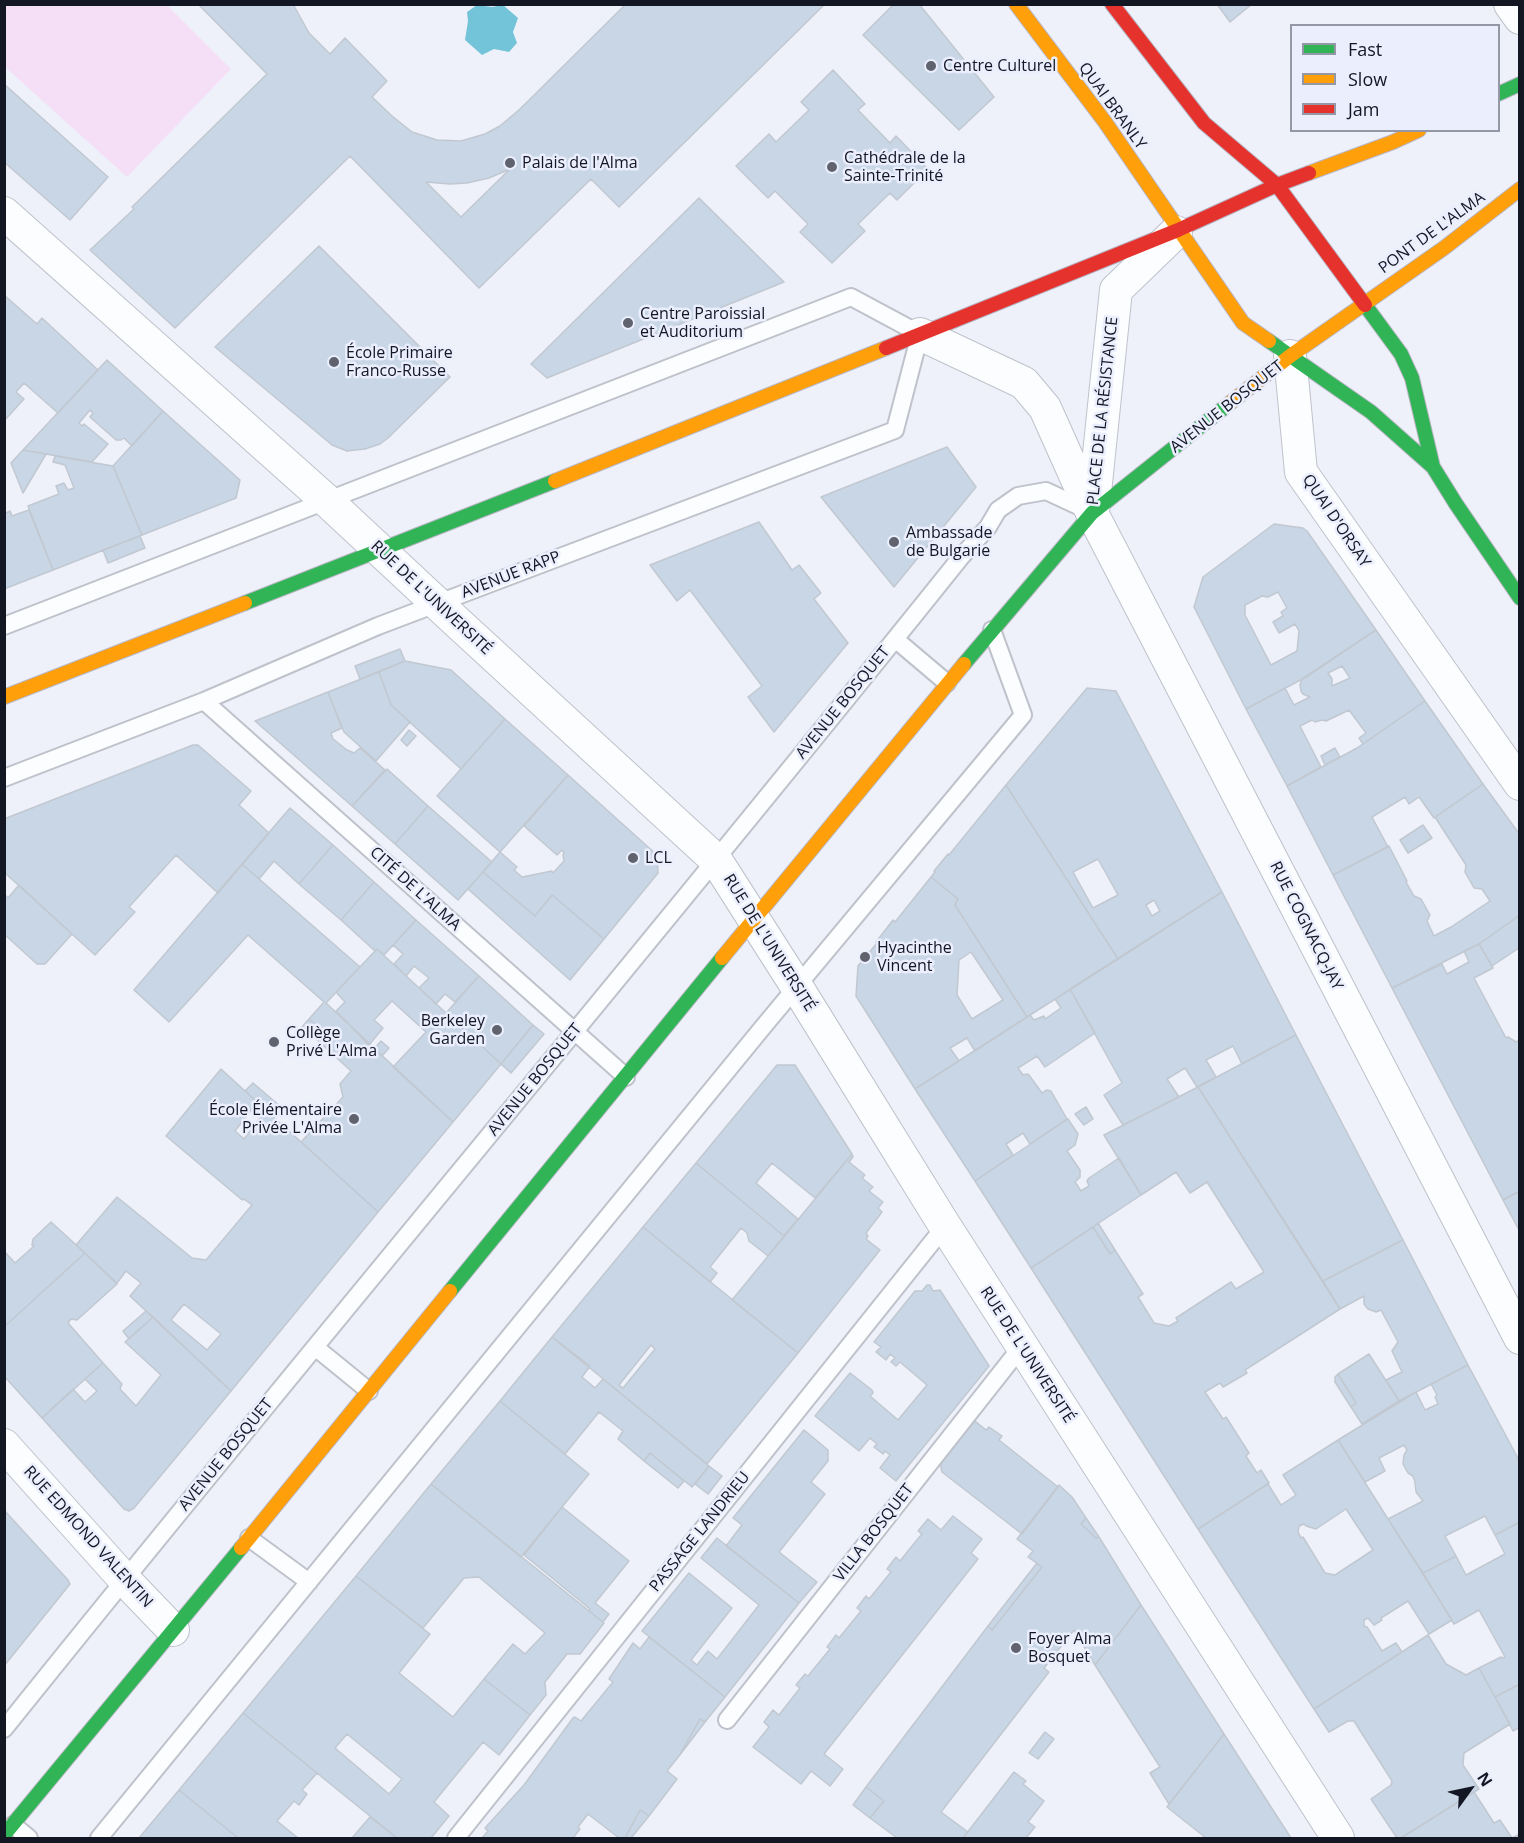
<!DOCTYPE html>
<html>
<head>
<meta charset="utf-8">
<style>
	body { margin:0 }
	#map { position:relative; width:1524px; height:1843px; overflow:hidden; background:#eef1f9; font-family:"Open Sans",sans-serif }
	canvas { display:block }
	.frame { position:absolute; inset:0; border:6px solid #131623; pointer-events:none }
	.legend { position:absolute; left:1290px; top:24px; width:210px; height:108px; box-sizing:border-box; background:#eaeefd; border:2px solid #9498a6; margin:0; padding:8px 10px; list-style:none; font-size:18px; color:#131623 }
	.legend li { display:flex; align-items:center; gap:12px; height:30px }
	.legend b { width:30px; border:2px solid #9498a6 }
	.north { position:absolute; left:1440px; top:1759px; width:60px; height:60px; -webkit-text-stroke:4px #eaeefd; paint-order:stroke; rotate:57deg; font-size:16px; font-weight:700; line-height:24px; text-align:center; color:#131623 }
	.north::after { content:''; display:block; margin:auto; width:21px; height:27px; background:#131623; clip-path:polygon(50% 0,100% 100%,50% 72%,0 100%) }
</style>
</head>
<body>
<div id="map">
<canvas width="1524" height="1843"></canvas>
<div class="frame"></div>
<ul class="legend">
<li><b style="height:8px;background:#30b455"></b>Fast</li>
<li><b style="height:8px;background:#ff9f0a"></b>Slow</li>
<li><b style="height:8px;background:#e5322d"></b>Jam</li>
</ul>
<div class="north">N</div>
</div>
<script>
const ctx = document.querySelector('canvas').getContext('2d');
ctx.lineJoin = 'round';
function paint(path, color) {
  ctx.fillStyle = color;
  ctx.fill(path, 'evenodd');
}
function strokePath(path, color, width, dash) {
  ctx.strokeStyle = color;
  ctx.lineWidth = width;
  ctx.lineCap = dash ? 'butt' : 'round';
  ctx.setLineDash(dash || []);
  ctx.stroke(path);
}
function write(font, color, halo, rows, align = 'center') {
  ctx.font = font + ' "Open Sans",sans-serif';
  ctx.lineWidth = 5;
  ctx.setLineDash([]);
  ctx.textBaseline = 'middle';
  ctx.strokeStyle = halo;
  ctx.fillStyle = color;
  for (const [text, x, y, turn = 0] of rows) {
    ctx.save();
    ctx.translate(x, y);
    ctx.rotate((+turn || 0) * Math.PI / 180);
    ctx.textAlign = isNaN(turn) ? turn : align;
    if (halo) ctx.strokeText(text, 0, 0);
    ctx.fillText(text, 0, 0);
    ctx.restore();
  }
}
const green = new Path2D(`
	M166 4 231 69 127 177 5 67V5Z`);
const water = new Path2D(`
	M477 5 492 7 503 5 518 18 513 32 517 43 509 52 494 49 482 55 465 40 468 21 467 12Z`);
const building = new Path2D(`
	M198 4H293L309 33 330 54 345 38 387 81 372 97 392 116 412 132 437 140 461 141 485 134 500 126 520 109 626 4H825L619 207 591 179 479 288 350 156 175 328 90 250 134 209 132 207 267 74ZM510 169 461 217 426 182 450 184 467 183 489 178Z
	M894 4H919L994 97 959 130 863 35Z
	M1217 4H1252L1230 22Z
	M833 70 865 104 858 110 890 143 896 136 928 169 897 200 890 193 858 224 865 231 832 263 800 232 808 224 775 191 768 198 736 166 769 134 776 142 809 110 801 102Z
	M4 84 108 177 70 220 4 162Z
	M699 198 784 282 547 378 531 364Z
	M319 246 450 377 388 438 380 444 365 449 347 451 332 445 215 347Z
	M4 295 37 324 42 318 98 370 58 413 24 383 16 392 24 399 4 421Z
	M107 360 163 411 132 446 124 438 121 440H116L90 417 93 413 90 410 79 423 82 426 84 424 108 444 92 462 23 450Z
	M163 411 240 480 236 498 142 535 113 466Z
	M947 447 976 487 894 587 821 497Z
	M23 450 46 454 23 493 11 463Z
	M55 456 113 466 142 535 53 570 28 506 59 494 56 486 64 483 68 490 74 488 65 465 53 462Z
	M29 510 53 570 4 589V514L10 511 12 516Z
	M759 522 792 570 799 565 821 593 814 599 848 643 774 732 748 697 762 686 690 590 677 601 650 565Z
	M1274 524 1303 528 1307 531 1376 630 1308 676 1246 709 1194 607 1203 577ZM1278 592 1287 608 1281 612 1283 616 1273 622 1279 633 1295 624 1299 631 1297 651 1271 665 1245 615V605L1262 596 1268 597Z
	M140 536 145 548 108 563 103 550Z
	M1376 630 1425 701 1363 744 1359 738 1366 733 1349 710 1326 721 1322 720 1315 722 1312 720 1300 726 1321 767 1287 786 1246 709 1285 688 1294 705 1310 697 1303 694 1301 691 1300 685 1302 679ZM1342 666 1350 678 1332 686V679L1328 673Z
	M400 649 405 661 360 679 355 666Z
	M405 661 451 670 505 719 461 769 391 705 379 672Z
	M379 672 391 705 410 722 376 761 344 732 328 692Z
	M1087 688 1116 691 1222 892 1118 959 1006 785ZM1098 859 1118 895 1093 908 1073 872ZM1154 900 1160 911 1152 916 1146 905Z
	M328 692 342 728 331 733 333 739 347 750 354 753 360 748 385 770 352 806 255 721Z
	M1425 701 1483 784 1434 818 1419 797 1409 804 1405 797 1372 817 1388 847 1333 875 1287 786 1357 748Z
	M505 719 568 775 500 852 437 796Z
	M409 730 416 736 407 746 401 740Z
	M193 745H198L251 791 239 805 269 833 218 893 176 855 129 907 135 912 95 955 4 872V819Z
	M1335 748 1340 757 1325 765 1321 756Z
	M387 769 428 806 395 844 352 806Z
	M568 775 657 855 658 873 604 939 552 895 535 916 483 872 500 852 517 867 514 870 522 877 552 871 553 873 564 861 563 855 564 853 562 850 557 855 524 826Z
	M1483 784 1520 835V915L1479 944 1392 988 1333 875 1389 846 1407 881 1406 882 1414 896 1421 899 1430 915 1427 921 1434 936 1451 927 1490 901 1482 889 1474 888 1465 872 1466 865 1435 817Z
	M1006 785 1118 959 1027 1017 955 905 958 899 931 877 935 872 934 871 948 854 949 855Z
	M428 806 492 862 458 900 395 844Z
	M290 808 333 845 299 884 274 861 259 879 242 864Z
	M1423 825 1432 838 1408 853 1400 840Z
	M333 845 374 882 341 920 299 884Z
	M242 864 360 967 326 1003 453 1122 378 1212 301 1142 343 1097 340 1084 351 1071 314 1037 320 1029 309 1019 324 1002 248 935 169 1022 134 990Z
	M483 872 535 916 552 895 604 939 570 980 468 889Z
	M931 877 958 899 955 905 1027 1017 975 1051 967 1038 950 1048 959 1061 915 1089 856 996 858 966 877 943 876 942 893 920 895 922ZM971 952 1003 1000 972 1019 957 995 959 960Z
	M374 882 416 920 384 955 377 949 375 951 341 920Z
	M19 885 72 934 45 964H37L4 934V894L8 898Z
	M1222 892 1296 1035 1242 1064 1233 1046 1206 1060 1216 1077 1197 1087 1185 1068 1167 1079 1179 1097 1123 1125 1104 1095 1122 1083 1070 989Z
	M1520 915V949L1519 948 1492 966 1479 944Z
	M416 920 479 976 455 1002 445 994 436 1004 419 988 429 978 414 966 406 976 394 964 403 954 393 945Z
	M1479 944 1493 968 1474 978 1506 1038 1508 1037 1516 1042 1520 1040V1191L1503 1200 1392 988 1442 964 1447 974 1469 962 1464 951Z
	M377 949 501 1064 453 1122 393 1067 426 1032 392 1001 374 1020 383 1028 369 1045 336 1011 345 1002 336 992Z
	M479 976 533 1025 501 1064 446 1013Z
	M1070 989 1095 1033 1045 1067 1037 1056 1018 1068 1023 1075 1027 1074 1029 1075 1042 1093 1047 1090 1051 1091 1067 1119 1030 1144 1023 1133 1006 1144 1013 1155 975 1181 915 1089 1030 1015 1034 1020 1044 1016 1045 1019 1061 1008 1055 999Z
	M309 1019 320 1029 312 1038 301 1028Z
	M533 1025 544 1034 511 1073 501 1064Z
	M1296 1035 1403 1240 1323 1281 1198 1087Z
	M381 1041 389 1048 382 1056 374 1049Z
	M777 1065H795L852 1154 815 1198 772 1163 756 1183 798 1219 784 1236 696 1163Z
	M221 1069 257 1102 235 1131 244 1139 266 1110 378 1212 231 1391 130 1296 141 1283 126 1271 117 1283 76 1245 117 1197 192 1258 206 1260 252 1205 244 1199 243 1200 241 1199 166 1136ZM184 1304 221 1334 207 1350 171 1320Z
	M253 1083 280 1106 272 1115 245 1091Z
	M1198 1087 1340 1309 1245 1370 1247 1373 1223 1387 1220 1383 1205 1392 1223 1419 1226 1417 1249 1453 1246 1456 1257 1473 1261 1470 1269 1483 1198 1529 1031 1268 1093 1227 1110 1254 1115 1250 1143 1294 1138 1297 1154 1323 1169 1326 1178 1321 1176 1318 1231 1282 1236 1289 1264 1272 1207 1182 1190 1193 1176 1172 1141 1195 1104 1135Z
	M1086 1107 1093 1119 1084 1125 1075 1114Z
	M1068 1119 1078 1134 1075 1145 1067 1151 1080 1170V1177L1075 1182 1081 1191 1089 1186 1087 1181 1089 1178 1119 1158 1141 1195 1031 1268 975 1181Z
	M852 1154 853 1157 849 1162 865 1175 862 1178 873 1187 869 1191 883 1202 878 1208 882 1212 866 1233 868 1236 866 1239 880 1250 798 1353 732 1300Z
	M696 1163 784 1236 768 1256 749 1241 747 1233 741 1228 710 1267 717 1273 710 1282 643 1227Z
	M1520 1191V1232L1503 1200Z
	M51 1222 85 1253 4 1327V1251L15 1263 34 1246 32 1245 33 1239Z
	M1098 1223 1115 1250 1110 1254 1093 1227Z
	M643 1227 798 1353 707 1464 552 1337ZM651 1345 655 1349 623 1388 619 1385Z
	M1403 1240 1468 1365 1399 1401 1386 1380 1402 1372 1392 1351 1398 1342 1381 1310 1376 1312 1368 1309 1364 1304V1296L1340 1309 1323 1281Z
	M85 1253 117 1284 77 1320 71 1319 68 1323 103 1363 42 1418 4 1376V1327Z
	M927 1285H930L933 1291 940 1290 989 1366 896 1481 880 1468 890 1455 885 1451 883 1454 874 1447 877 1444 870 1438 859 1451 815 1416 850 1373 872 1390 873 1393 870 1396 898 1420 927 1385 900 1362 896 1366 891 1362 895 1358 890 1354 886 1360 876 1352 881 1347 874 1342 915 1291H922Z
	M146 1311 153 1317 129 1339 123 1331Z
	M153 1317 231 1391 134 1508 129 1511 124 1509 42 1418 73 1389 85 1402 97 1391 85 1379 103 1363 122 1384 120 1389 136 1406 161 1375 125 1342Z
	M552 1337 590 1366 582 1377 595 1388 603 1379 709 1466 692 1487 650 1453 644 1461 618 1439 623 1431 599 1412 565 1454 500 1401Z
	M1369 1354 1399 1401 1362 1424 1351 1407 1356 1403 1338 1374Z
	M1468 1365 1520 1462V1522L1495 1535 1485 1516 1445 1536 1456 1556 1423 1573 1388 1519 1423 1501 1416 1492 1415 1482 1413 1476 1408 1473 1403 1464 1404 1455 1407 1450 1404 1445 1379 1458 1385 1471 1365 1482 1338 1440 1416 1392 1425 1410 1438 1404 1435 1397 1437 1395 1431 1384Z
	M1338 1374 1356 1403 1351 1407 1335 1382V1377Z
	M500 1401 589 1474 521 1557 431 1484Z
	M975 1421 986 1430 989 1427 1002 1436 999 1440 1058 1487 1022 1534 942 1472 940 1463Z
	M804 1430 828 1450V1461L811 1482 825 1494 779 1552 817 1582 799 1603 726 1546 742 1525 733 1518Z
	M1338 1440 1452 1620 1429 1634 1408 1601 1381 1618 1382 1620 1374 1625 1368 1618 1364 1620V1626L1367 1627 1382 1651 1396 1643 1402 1652 1314 1709 1198 1529 1268 1484 1281 1505 1296 1495 1283 1475ZM1346 1509 1373 1550 1335 1575 1325 1573 1303 1537 1301 1538 1298 1532 1299 1526 1304 1524 1306 1526 1316 1529Z
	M650 1453 684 1481 678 1488 644 1461Z
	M709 1466 722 1476 708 1494 695 1484Z
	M431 1484 604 1623 580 1654H567L545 1682 546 1695 530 1715 484 1679 513 1644 525 1654 545 1633 479 1577 464 1578 423 1628 356 1576Z
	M1059 1485 1072 1497 1086 1518 1081 1524 1096 1538 1099 1537 1141 1605 1095 1665 1074 1630 1044 1668 1049 1672 941 1812 968 1832 963 1838H897L870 1818 884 1801 866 1787 988 1626 992 1630 1042 1567 1028 1557 1033 1551 1017 1539Z
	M562 1507 629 1561 595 1603 609 1614 603 1622 589 1611 590 1609 524 1555Z
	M4 1510 68 1580 70 1584 4 1666Z
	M953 1516 982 1539 971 1553 978 1559 824 1754 843 1769 830 1786 811 1771 801 1784 753 1747 769 1727 764 1722 773 1710 779 1715 800 1688 796 1685 805 1674 808 1676 830 1649 827 1647 836 1635 839 1638 861 1611 857 1608 866 1596 869 1599 891 1572 887 1569 896 1557 900 1561 916 1541 922 1534 918 1531 928 1519 941 1530Z
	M1086 1518 1099 1537 1096 1538 1081 1524Z
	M1520 1522V1684L1495 1697 1479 1668 1501 1657 1502 1658 1505 1657 1479 1610 1454 1624 1423 1573 1456 1556 1466 1575 1505 1554 1495 1535Z
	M717 1538 799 1603 725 1697 642 1631 689 1573 732 1608 691 1660 697 1665 708 1651 717 1659 759 1605 701 1558Z
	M1037 1563 1042 1567 992 1630 988 1626Z
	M356 1576 430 1634 399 1673 453 1717 484 1679 530 1715 499 1755 483 1742 434 1802 449 1816 431 1838H397L243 1713ZM347 1734 402 1779 389 1794 335 1748Z
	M1141 1605 1224 1734 1169 1804 1150 1773 1160 1767 1095 1665Z
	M1428 1635 1446 1664 1466 1675 1479 1668 1510 1724 1464 1753 1463 1765 1479 1789 1401 1838H1397L1371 1799 1391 1785 1392 1781 1354 1721H1348L1329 1732 1314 1709Z
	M649 1637 725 1697 705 1722 700 1719 679 1756 667 1771 677 1779 649 1816 640 1810 625 1838H619L588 1814 578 1827 580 1829 573 1838H482L488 1831 485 1828 524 1785 573 1718 575 1717 581 1721 613 1682 609 1679 633 1643 640 1649Z
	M1520 1684V1727L1513 1731 1495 1697Z
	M243 1713 317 1773 302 1790 307 1794 299 1805 294 1801 277 1821 298 1838H238L179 1790Z
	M700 1719 705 1722 679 1756Z
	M1045 1732 1054 1739 1038 1759 1029 1753Z
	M1224 1734 1271 1807 1291 1838H1206L1167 1807Z
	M1014 1772 1026 1781 1023 1784 1044 1801 1028 1822 1035 1827 1026 1838H963Z
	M866 1787 884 1801 870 1818 853 1805Z
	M179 1790 238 1838H139Z
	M1474 1792 1494 1823 1500 1820 1512 1838 1520 1834V1838H1401Z
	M640 1810 649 1816 631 1838H625Z
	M370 1817 397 1838H352Z`);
const lane = new Path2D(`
	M4 626 851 297 920 334 895 430 378 626 204 701 4 778
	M895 639 947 683
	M204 701 626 1077
	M315 1347 369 1391
	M249 1538 309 1582
	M727 1720 1022 1346
	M4 1729C320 1335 646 951 961 557L988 527 998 510 1018 496 1046 491 1089 511
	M13 1825 29 1838
	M99 1838 763 1027 1023 715 992 630
	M456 1838 945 1226`);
const street = new Path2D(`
	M1510 4 1520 18
	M4 213 326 500 458 623 716 860 797 987 945 1226 1338 1838
	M920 334 1024 383 1045 408 1092 513 1520 1338
	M1290 356 1301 472 1520 784
	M1093 512 1116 290 1176 232
	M4 1445 125 1580 173 1630`);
const fast = new Path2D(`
	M1498 94 1520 84
	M1365 305 1401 354 1412 378 1433 467
	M1269 341 1371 412 1433 467 1456 504 1520 598
	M245 603 555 481
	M964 664 1092 513 1230 403
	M450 1291 722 958
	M4 1835 241 1548`);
const slow = new Path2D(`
	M1016 4 1105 122 1243 323 1269 341
	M1309 173 1393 142 1419 130
	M1230 403 1290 356 1444 248 1520 189
	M555 481 886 348
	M4 697 245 603
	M722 958 964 664
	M241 1548 450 1291`);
const jam = new Path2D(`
	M1112 4 1204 123 1277 185 1365 305
	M886 348 1178 230 1277 185 1309 173`);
const markers = [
	[931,66,6,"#60636e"],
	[510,163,6,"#60636e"],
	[832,167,6,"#60636e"],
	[628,323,6,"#60636e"],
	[334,362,6,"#60636e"],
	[894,542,6,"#60636e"],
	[633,858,6,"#60636e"],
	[865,957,6,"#60636e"],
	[497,1030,6,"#60636e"],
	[274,1042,6,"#60636e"],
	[354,1119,6,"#60636e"],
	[1016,1648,6,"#60636e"]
];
const poiNames = [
	["Centre Culturel",943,66],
	["Cathédrale de la",844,158],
	["Sainte-Trinité",844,176],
	["Palais de l'Alma",522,163],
	["Centre Paroissial",640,314],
	["et Auditorium",640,332],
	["École Primaire",346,353],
	["Franco-Russe",346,371],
	["Ambassade",906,533],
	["de Bulgarie",906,551],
	["LCL",645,858],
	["Hyacinthe",877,948],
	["Vincent",877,966],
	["Berkeley",485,1021,"right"],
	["Garden",485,1039,"right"],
	["Collège",286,1033],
	["Privé L'Alma",286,1051],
	["École Élémentaire",342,1110,"right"],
	["Privée L'Alma",342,1128,"right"],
	["Foyer Alma",1028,1639],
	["Bosquet",1028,1657]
];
const streetNames = [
	["QUAI BRANLY",1112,106,54],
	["PONT DE L'ALMA",1432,233,-36],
	["AVENUE BOSQUET",1227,407,-38],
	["PLACE DE LA RÉSISTANCE",1103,411,-84],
	["QUAI D'ORSAY",1336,521,56],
	["AVENUE RAPP",511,575,-21],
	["RUE DE L'UNIVERSITÉ",431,598,43],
	["AVENUE BOSQUET",843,703,-51],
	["CITÉ DE L'ALMA",415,889,42],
	["RUE COGNACQ-JAY",1306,926,63],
	["RUE DE L'UNIVERSITÉ",769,943,58],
	["AVENUE BOSQUET",535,1080,-51],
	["RUE DE L'UNIVERSITÉ",1027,1355,57],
	["AVENUE BOSQUET",226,1455,-51],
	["PASSAGE LANDRIEU",700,1532,-51],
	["VILLA BOSQUET",874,1533,-52],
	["RUE EDMOND VALENTIN",88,1537,48]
];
paint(green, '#f4dff7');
paint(water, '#73c4d9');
paint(building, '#c8d6e5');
strokePath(building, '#c1c8d1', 1.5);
strokePath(lane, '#bfc2cb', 20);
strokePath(street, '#bfc2cb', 34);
strokePath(fast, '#b7b5c4', 16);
strokePath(slow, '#b7b5c4', 16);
strokePath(jam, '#b7b5c4', 16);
strokePath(lane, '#fcfdfe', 16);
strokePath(street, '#fcfdfe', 32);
strokePath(fast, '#30b455', 14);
strokePath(slow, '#ff9f0a', 14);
strokePath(jam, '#e5322d', 14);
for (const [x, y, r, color] of markers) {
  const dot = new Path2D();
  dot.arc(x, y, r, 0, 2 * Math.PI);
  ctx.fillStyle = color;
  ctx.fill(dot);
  strokePath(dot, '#eaeefd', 2);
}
write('16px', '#131623', '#eaeefd', poiNames, 'left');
write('16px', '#131623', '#eaeefd', streetNames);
</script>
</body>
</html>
